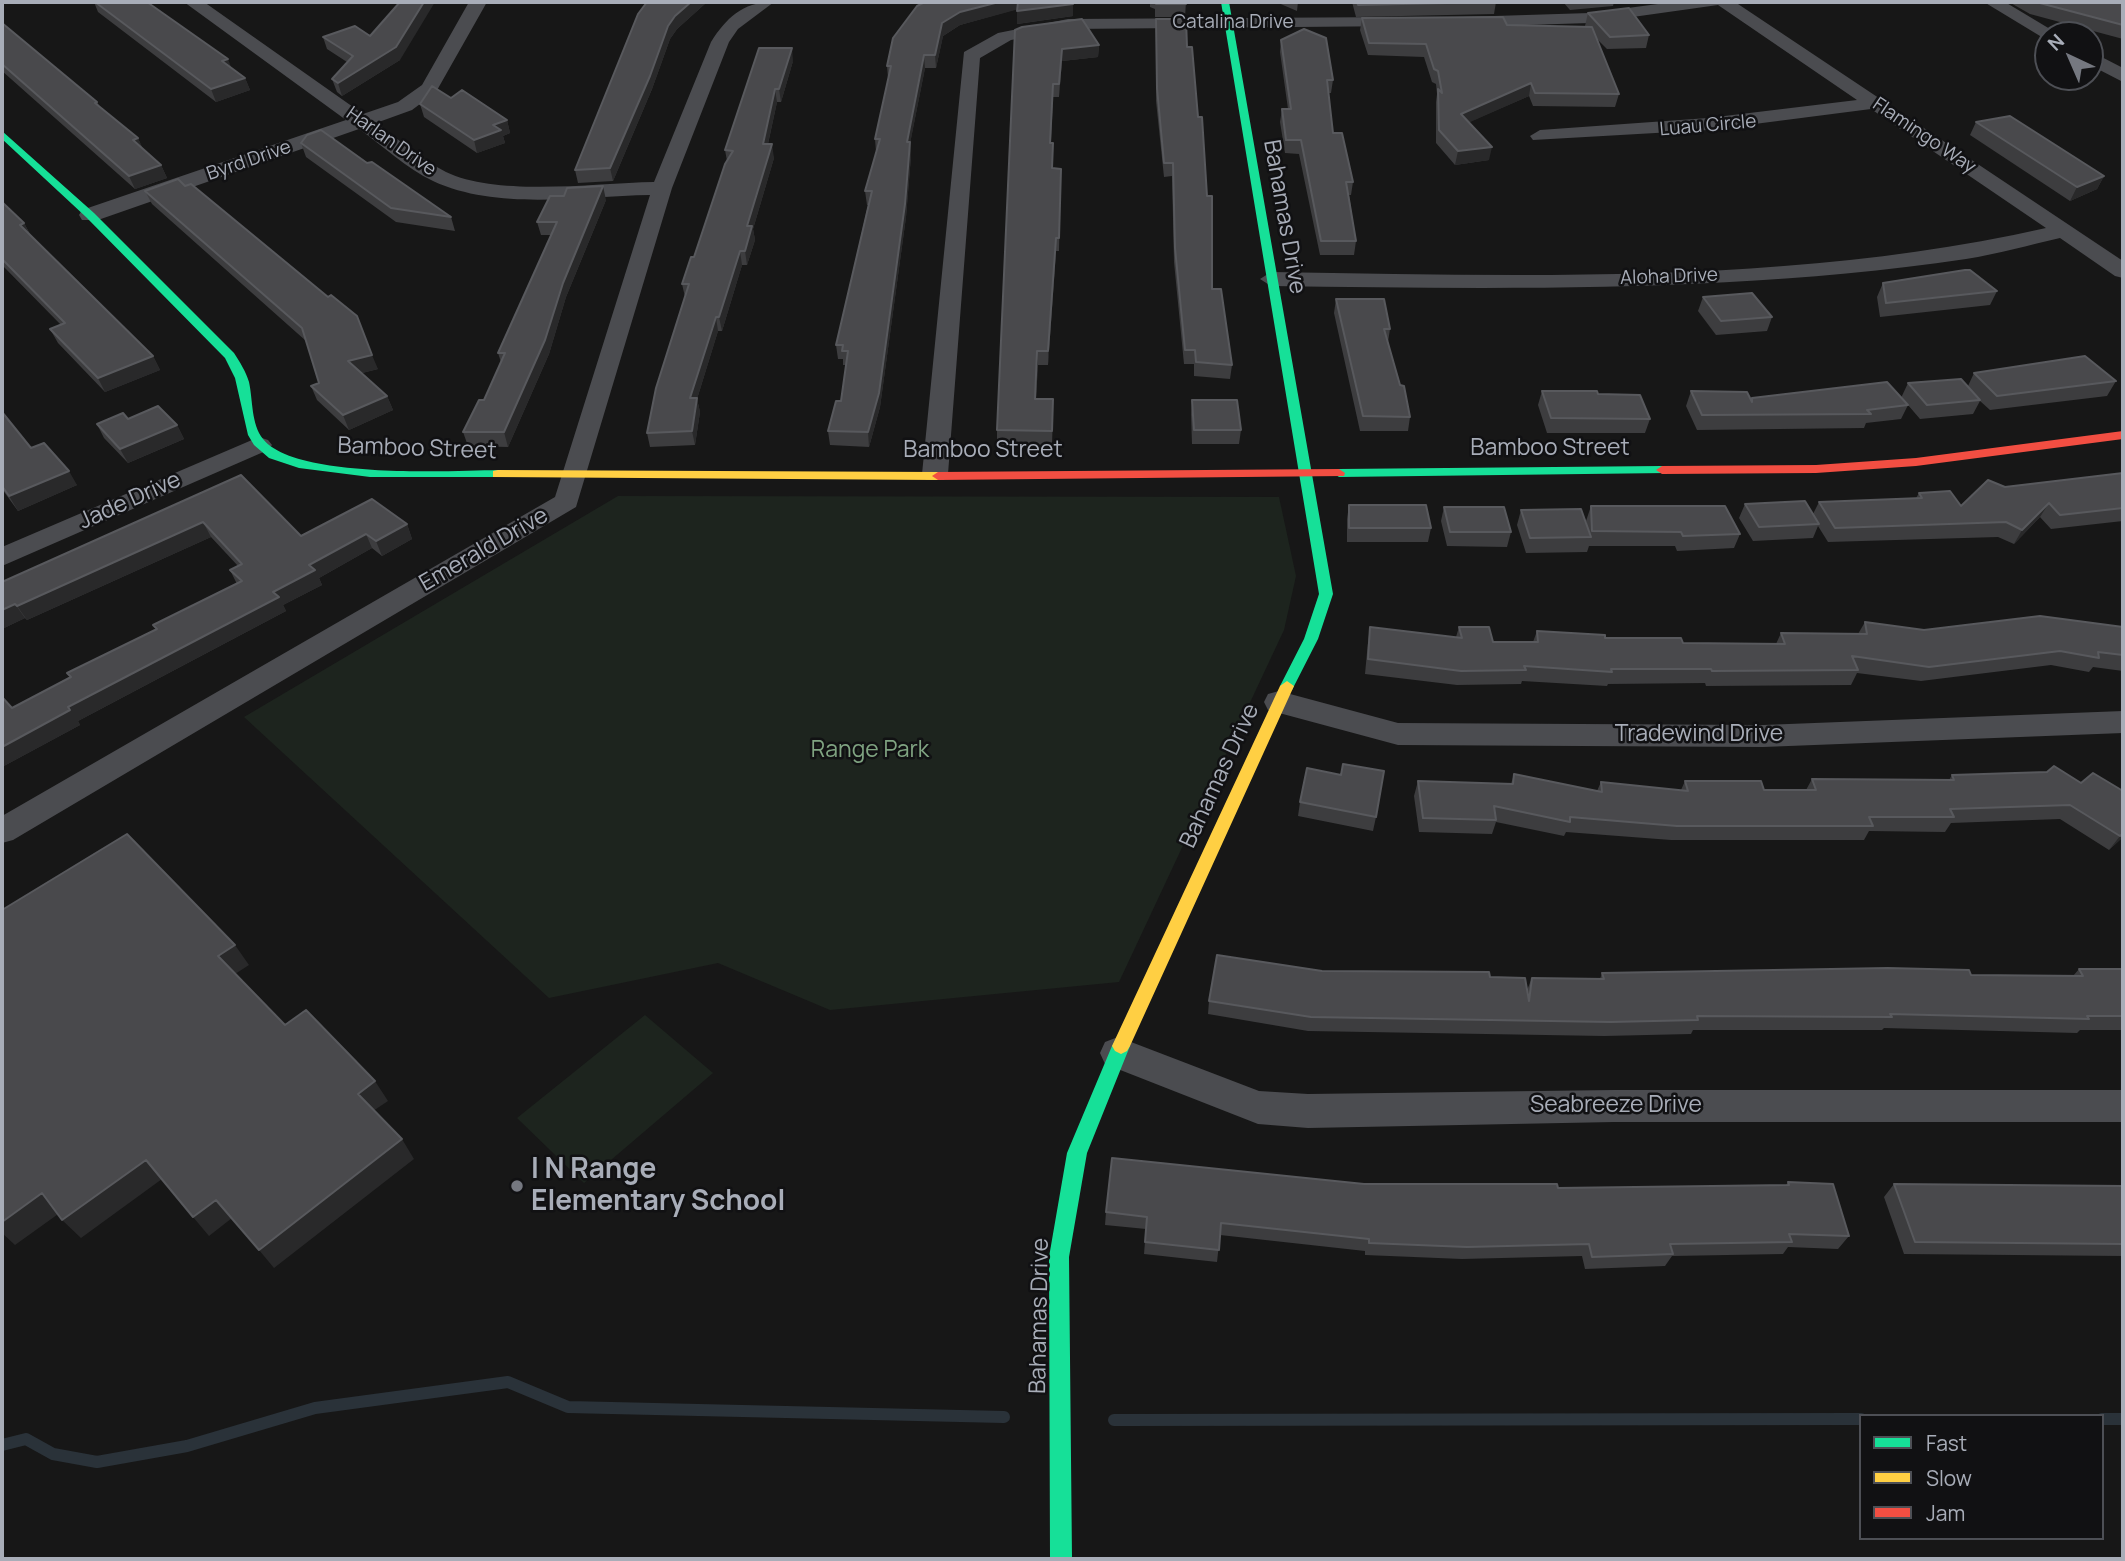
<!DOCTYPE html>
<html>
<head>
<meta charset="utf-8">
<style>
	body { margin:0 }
	#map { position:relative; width:2125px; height:1561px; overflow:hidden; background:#171717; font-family:Manrope,sans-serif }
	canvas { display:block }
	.frame { position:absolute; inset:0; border:4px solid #a8adb8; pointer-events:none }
	.legend { position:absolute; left:1859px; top:1414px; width:245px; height:126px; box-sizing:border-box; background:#111113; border:2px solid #4d4f55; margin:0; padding:9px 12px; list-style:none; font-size:21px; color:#a8adb8 }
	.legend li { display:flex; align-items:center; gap:14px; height:35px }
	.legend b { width:35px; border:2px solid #4d4f55 }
	.north { position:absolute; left:2034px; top:21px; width:70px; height:70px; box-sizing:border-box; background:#111113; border:2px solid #4d4f55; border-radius:50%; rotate:316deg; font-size:19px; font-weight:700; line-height:28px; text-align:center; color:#a8adb8 }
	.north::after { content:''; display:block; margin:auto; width:24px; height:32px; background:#757880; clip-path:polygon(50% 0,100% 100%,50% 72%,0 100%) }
</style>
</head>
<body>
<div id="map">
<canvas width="2125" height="1561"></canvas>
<div class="frame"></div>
<ul class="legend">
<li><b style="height:9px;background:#16e098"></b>Fast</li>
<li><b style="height:9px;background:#ffcf43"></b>Slow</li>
<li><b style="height:9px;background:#f24e42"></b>Jam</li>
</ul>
<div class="north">N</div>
</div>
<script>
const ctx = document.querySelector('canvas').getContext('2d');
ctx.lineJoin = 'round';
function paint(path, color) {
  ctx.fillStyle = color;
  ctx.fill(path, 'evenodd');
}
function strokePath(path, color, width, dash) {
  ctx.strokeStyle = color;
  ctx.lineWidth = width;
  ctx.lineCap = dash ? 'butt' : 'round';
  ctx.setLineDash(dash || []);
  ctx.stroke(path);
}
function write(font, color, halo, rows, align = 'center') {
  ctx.font = font + ' Manrope,sans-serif';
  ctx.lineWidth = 5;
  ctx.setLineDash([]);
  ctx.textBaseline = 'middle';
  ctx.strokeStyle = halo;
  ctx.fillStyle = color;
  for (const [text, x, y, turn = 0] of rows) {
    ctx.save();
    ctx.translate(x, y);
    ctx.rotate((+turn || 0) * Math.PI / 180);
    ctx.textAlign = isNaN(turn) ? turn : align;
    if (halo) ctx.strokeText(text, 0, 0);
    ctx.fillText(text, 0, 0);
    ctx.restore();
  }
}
const green = new Path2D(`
	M618 496 1279 497 1296 576 1284 630 1119 982 830 1010 718 963 549 998 244 717Z
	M645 1015 713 1073 584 1183 517 1118Z`);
const stream = new Path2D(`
	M2102 1419H2123
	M1114 1420 1861 1419
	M2 1445 26 1439 53 1454 97 1462 187 1446 315 1408 508 1382 568 1407 1004 1417`);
const street = new Path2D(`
	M184 2H204L363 114 398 102 422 85 469 2H487L436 92 412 110 376 123C398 139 422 160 446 172 498 197 596 183 654 182L711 42C726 18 744 1 774 2L738 29 729 42 672 188 576 507 13 840 2 843V816L555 497 650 195C580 196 498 211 433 181 407 169 382 145 359 129L98 220H82L79 215 82 210 346 120Z
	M1673 2H1735L2123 261V278L2115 276 2060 238C2029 245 1998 254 1966 259 1737 293 1503 289 1271 286L1260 279 1271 272C1528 276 1793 285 2046 228L1871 109 1708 130 1533 140 1530 136 1540 130 1708 118 1857 100 1718 5 1590 23 1462 27 1453 22 1462 17 1590 13Z
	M1984 2H2005L2060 35H2048V40L2045 39Z
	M1403 17 1409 18 1412 22 1409 26 1068 29 1011 40 980 58 948 474 944 480H926L922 474 964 52 998 33 1068 19Z
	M2090 51 2123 68V82L2090 65Z
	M259 437 268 440 272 445 268 450 2 566V547Z
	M1279 691 1398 723 1763 725 2123 711V733L1763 747 1398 745 1268 710 1264 702 1268 694Z
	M1118 1037 1259 1091 1308 1094 1614 1090H2123V1122H1614L1308 1128 1258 1124 1105 1064 1100 1053 1105 1042Z`);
const fast = new Path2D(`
	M1221 2H1229L1333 594 1318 639 1292 690 1287 691 1280 686 1304 639 1319 594Z
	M2 131 94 213 234 353C240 362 246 372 249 382 253 400 251 424 263 439 295 479 448 471 498 470L503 471V477H370L299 468 269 458 254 445 248 435 235 378 225 358 86 217 2 139Z
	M1662 466 1668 470 1667 473 1339 477 1333 473 1339 469Z
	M1121 1038 1127 1041 1130 1046 1087 1153 1069 1257 1072 1559H1050L1049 1257 1067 1153 1112 1046 1115 1041Z`);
const slow = new Path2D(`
	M498 470 938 472 944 476 938 480 493 477V471Z
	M1287 681 1294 686 1130 1046 1127 1051 1121 1054 1115 1051 1112 1046 1280 686Z`);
const jam = new Path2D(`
	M2123 431V439L1916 466 1816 473 1662 474 1656 470 1662 466 1816 465 1916 458Z
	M1339 469 1345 473 1344 476 938 480 932 476 938 472Z`);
const wall = new Path2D(`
	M94 2H147L245 78 250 90 216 102 98 12Z
	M647 2H707L677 29 670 39 652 89 613 181 578 183 575 170Z
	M1071 2 1073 16 1017 24V9L960 25 943 36 936 68H925L910 143 911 156 906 217 880 407 869 447 830 445 828 431 841 401 846 365H843V359H838L836 345 868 205H867L865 191 876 152 875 139 888 78 887 66 917 6Z
	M1150 2H1186L1185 17H1155V9L1150 7Z
	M1276 2H1298L1297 11Z
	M1352 2H1496L1494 14 1356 17Z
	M1563 2H1614L1613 6 1570 10Z
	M2009 2H2123V39L2030 14Z
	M1588 13 1649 35 1646 48 1607 49 1597 39 1619 94 1615 107 1533 106 1529 96 1469 122 1489 160 1455 165 1436 143V102L1437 94 1436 84 1432 82 1424 57 1368 55 1360 30 1362 18 1507 25 1586 27 1585 26Z
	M1156 19 1187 47 1212 289 1232 365 1230 379 1194 376V364H1184L1174 262 1172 176 1164 177 1156 101Z
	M2 23 97 102 100 107 138 138 142 148 161 165 167 178 135 189 2 71Z
	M1015 30 1099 45 1098 57 1062 61 1059 97H1053L1051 143 1052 168 1061 169 1059 251H1056L1048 365H1038L1036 399 1053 413 1052 445H997V430Z
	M323 37 400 60 342 96 337 92 332 79 347 62 327 49Z
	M1281 40 1333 80 1331 93H1328L1333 133 1353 182 1351 195H1349L1356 241 1354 255H1320L1299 154 1285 153 1280 122 1282 109H1288L1280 52Z
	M793 61 781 102H777L768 144 774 158 753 229 755 240 747 265H742L722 331H718L697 399 700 412 695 445 650 447 647 433 685 297 682 284 694 257 727 161 725 150Z
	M451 98 507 120 510 133 503 136 505 143 477 153 424 117 420 104Z
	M1976 122 2104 176 2097 189 2070 201 1970 135Z
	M301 143 367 163 451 217 455 231 396 222 306 157Z
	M145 191 378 369 362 373 387 396 393 410 349 430 317 400 311 386 319 383 306 341 152 204Z
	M606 200 566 297 549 354 508 447 468 446 463 432 484 400 501 362 498 353 551 235H541L537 222Z
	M2 202 24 223 30 234 153 356 160 370 105 392 58 343 50 329 61 325 2 265Z
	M1883 283 1997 291 1990 305 1880 317 1877 297Z
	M1703 297 1772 317 1767 331 1716 335 1698 311Z
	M1336 299 1390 329 1388 342 1410 417 1408 431H1360L1334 313Z
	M1974 373 2116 381 2107 396 1990 410 1980 401 1973 414 1920 419 1908 405 1901 419 1866 423 1864 428 1697 430 1686 406 1691 391 1751 400 1752 398H1901L1908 383 1968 386Z
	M1542 391 1598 394 1650 419 1645 433H1547L1538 405Z
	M1192 400 1241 430 1239 444H1192L1191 414Z
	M2 412 31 448 77 485 18 511 2 489Z
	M128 419 177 425 184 439 128 463 104 438 97 424Z
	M2123 473V521L2051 529 2040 517 2014 544 1998 537 1828 542 1818 526 1813 538 1753 541 1739 518 1745 504 1813 514 1819 502 1916 498 1919 493 1961 506 2005 487Z
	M241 475 301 536 407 524 412 539 382 556 372 548 319 578 322 585 283 605 286 611 78 721 80 725 2 767V697L12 708 70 677 67 673 156 630 153 625 237 584 230 570 238 566 211 537 27 620 25 618 2 629V582Z
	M1349 505 1431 528 1428 542H1347V519Z
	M1591 506 1740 534 1734 548 1677 551 1675 546H1589L1587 552 1526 553 1517 525 1521 510 1587 524 1586 521Z
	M1444 507 1511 532 1507 547 1447 546 1441 521Z
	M1865 622 1924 630 2123 627V671L2093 667 2089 672 2051 665 1921 681 1857 673 1851 685 1706 686 1705 683 1608 684 1607 686 1522 681 1521 684 1457 685 1365 674 1368 642 1370 627 1456 637 1459 627 1493 642H1533L1537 631 1605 638 1683 643 1776 644 1781 633 1858 634Z
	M1514 774 1597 791 1601 782 1681 790 1685 781 1764 790H1806L1812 779 1949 780 1952 775 2081 783 2123 791V837L2109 850 2060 819 1951 823 1945 832 1869 831 1864 840H1671L1566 832 1564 836 1496 822 1492 834 1419 832 1414 796 1418 781 1511 784Z
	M1341 775 1376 817 1373 831 1298 816 1300 802Z
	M2079 969H2123V1030H2080L2077 1033 1884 1028 1882 1030H1693L1691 1034 1604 1036 1308 1031 1208 1014 1209 1001 1322 971 1490 977 1527 990 1532 978 1600 979 1602 973 2073 976Z
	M1788 1182 1849 1236 1838 1249 1788 1247 1783 1254 1672 1256 1665 1266 1585 1269 1582 1256 1462 1259 1365 1255V1251L1220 1235 1217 1262 1144 1254 1146 1229 1105 1225 1106 1212 1364 1184 1558 1188 1786 1185Z
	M1894 1184 2123 1186V1256L1904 1254 1884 1197Z`);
const shadedWall = new Path2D(`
	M424 2H435L400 60 342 96 338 83Z
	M691 2H707L677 29 670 39 652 89 613 181 610 168 668 26 675 16Z
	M999 2H1019V9L960 25 943 36 936 68 935 55 942 23 960 12Z
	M1073 4V16L1017 24V11Z
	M1099 45 1098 57 1062 61 1059 97 1062 49Z
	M792 48 793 61 781 102 779 89Z
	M924 55 925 68 910 144 911 156 906 217 880 407 869 447 868 432 907 142Z
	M228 59 233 72 222 61Z
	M245 78 250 90 216 102 211 89Z
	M1531 83 1529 96 1459 127 1461 114Z
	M775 89 777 102 765 157 763 144Z
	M507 120 510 133 503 136 505 143 477 153 474 140 493 125Z
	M138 138 144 151 133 140Z
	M772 144 774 158 753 229 755 240 747 265 745 251 747 226Z
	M1492 147 1489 160 1455 165 1458 151Z
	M161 165 167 178 135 189 129 176Z
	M2104 176 2097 189 2070 201 2077 187Z
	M603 186 606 200 566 297 549 354 508 447 504 432 563 283Z
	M24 223 31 237 20 225Z
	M1056 238V251L1048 365V351Z
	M740 251 742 265 722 331 719 317Z
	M716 317 718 331 697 399 700 412 695 445 692 431 690 398Z
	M1037 351 1038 365 1035 413V399Z
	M372 355 378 369 354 375 348 361Z
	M153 356 160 370 105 392 98 378Z
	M387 396 393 410 349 430 343 415Z
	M177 425 184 439 128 463 120 449Z
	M69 471 77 485 18 511 9 496Z
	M2049 503 2040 517 2014 544 2022 530Z
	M203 522 211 537 27 620 17 606Z
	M407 524 412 539 382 556 376 541Z
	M366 534 372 548 319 578 322 585 283 605 286 611 78 721 80 725 2 767V747L68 707 273 592 309 565Z
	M15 604 25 618 2 629V610Z
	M2123 833V837L2109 850 2120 836Z
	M235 945 249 965 232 976 218 956Z
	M375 1081 388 1101 370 1113 358 1094Z
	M402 1139 414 1159 274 1268 259 1250Z
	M146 1160 162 1179 81 1238 62 1220Z
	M42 1193 61 1212 15 1245 2 1233V1222Z
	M216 1200 232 1218 209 1236 193 1217Z`);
const building = new Path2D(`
	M95 2H147L228 59 222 61 245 78 211 89Z
	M400 2H424L396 47 338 83 332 79 353 56 323 37 355 26 370 36Z
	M647 2H691L675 16 668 26 650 76 610 168 575 170 638 14Z
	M925 2H999L960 12 942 23 935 55H924L907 142H910L905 204 879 393 868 432 828 431 836 401H841L848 351H842L843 345H836L872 191H865L880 139H875L891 66H887L893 38 917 6Z
	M1018 2H1071L1073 4 1017 11Z
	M1156 2H1186V4H1156Z
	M1357 2H1492L1358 5Z
	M2036 2H2123V25Z
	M1629 8 1649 35 1610 37 1588 13Z
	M1503 17 1507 25 1592 27 1619 94 1535 93 1531 83 1461 114 1492 147 1458 151 1439 130 1438 89 1442 93 1438 71 1434 69 1426 44 1369 43 1362 18Z
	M1082 19 1099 45 1062 49 1059 84H1053L1050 143H1053L1052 168 1061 169 1059 238H1056L1048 351H1037L1035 399H1053L1052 431 997 430 1015 30 1022 27Z
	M1156 19H1186L1187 47H1192L1198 117H1202L1207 196H1212V289H1221L1232 365 1196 362 1195 350H1185L1175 248 1173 163H1164L1157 88Z
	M2 23 97 102 95 103 138 138 133 140 161 165 129 176 2 64Z
	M1304 29 1326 38 1333 80H1327L1333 133H1342L1353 182H1346L1356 241H1321L1301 140H1286L1282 109H1291L1281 40Z
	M759 48H792L779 89H775L763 144H772L747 226H752L745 251H740L719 317H716L690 398H697L692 431 647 433 656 388 689 284H682L691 257H694L725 164 733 151 725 150Z
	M432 86 451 98 462 90 507 120 493 125 501 130 474 140 420 104Z
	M2010 116 2104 176 2077 187 1976 122Z
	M321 130 367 163 372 162 451 217 391 208 301 143 307 135Z
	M178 179 185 186 191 184 328 297 331 295 357 316 372 355 348 361 387 396 343 415 311 386 319 383 302 328 145 191Z
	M603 186 563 283 545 340 504 432H463L479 400H484L505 353H498L557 222H537L550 196H564L567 188Z
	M2 202 24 223 20 225 153 356 98 378 50 329 65 323 2 259Z
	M1965 270H1970L1997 291 1886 303 1883 283Z
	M1752 293 1772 317 1721 321 1703 297Z
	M1336 299H1384L1390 329H1384L1400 385 1404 386 1410 417 1363 416Z
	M2085 356 2116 381 1997 396 1974 373Z
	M1961 379 1980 400 1927 405 1908 383Z
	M1887 382 1908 405 1867 410 1871 414 1702 415 1691 391 1747 392 1752 402V398Z
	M1542 391H1597L1598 394 1640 395 1650 419 1551 418Z
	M1192 400H1237L1241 430H1194Z
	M158 406 177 425 120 449 97 424 123 413 128 419Z
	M2 412 31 448 44 443 69 471 9 496 2 486Z
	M2123 473V508L2060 515 2049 503 2022 530 2006 522 1835 528 1819 502 1922 498 1919 493 1950 491 1961 506 1988 480 2005 487Z
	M241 475 301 536 372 499 407 524 376 541 366 534 309 565 315 570 273 592 279 597 68 707 70 710 2 747V697L12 708 71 677 67 673 157 629 153 625 242 581 230 570 242 564 203 522 17 606 15 604 2 610V582Z
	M1805 501 1819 524 1759 527 1745 504Z
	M1349 505H1426L1431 528H1349Z
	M1591 506H1725L1740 534 1683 536 1681 532 1592 531Z
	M1444 507H1504L1511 532H1450Z
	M1581 509 1591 537 1530 538 1521 510Z
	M2040 616 2123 627V655L2098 652 2099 658 2060 651 1929 667 1852 656 1858 670 1712 671 1711 669H1611L1612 672 1524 666 1526 670 1461 671 1368 659 1370 627 1462 638 1459 627H1489L1493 642H1538L1537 631 1605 635V638H1681L1683 643 1785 644 1781 633 1867 634 1865 622 1924 630Z
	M1343 764 1384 771 1376 817 1300 802 1307 768 1341 775Z
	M2054 766 2081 783 2093 773 2123 791V833L2120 836 2070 805 1950 809 1954 817H1869L1873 826H1677L1570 817V822L1494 806 1496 820 1423 818 1418 781 1513 784 1514 774 1602 792 1601 782 1688 791 1685 781H1761L1764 790H1816L1812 779 1954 780 1952 775 2047 772Z
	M127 834 235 945 218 956 285 1025 306 1010 375 1081 358 1094 402 1139 259 1250 216 1200 193 1217 146 1160 62 1220 42 1193 2 1222V910Z
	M1217 955 1322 971 1489 972 1490 977 1525 978 1529 1001 1532 978 1604 979 1602 973 1888 968 1969 970 1971 975 2083 976 2079 969H2123V1016H2087L2089 1019 1890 1014 1892 1017 1697 1016 1698 1020 1610 1022 1311 1017 1209 1001Z
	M1112 1158 1364 1184H1557L1558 1188 1789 1185 1788 1182 1833 1184 1849 1236 1789 1234 1792 1242 1670 1244 1673 1254 1592 1257 1589 1244 1467 1247 1369 1243V1239L1221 1223 1219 1250 1145 1242 1147 1217 1106 1212Z
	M1894 1184 2123 1186V1244L1915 1242Z`);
const markers = [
	[517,1186,7,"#757880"]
];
const farStreetnames = [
	["Catalina Drive",1233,23],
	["Luau Circle",1708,126,-5],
	["Flamingo Way",1924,136,34],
	["Harlan Drive",391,142,35],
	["Byrd Drive",249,161,-19],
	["Aloha Drive",1669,277,-2]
];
const streetNames = [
	["Bahamas Drive",1284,217,80],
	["Bamboo Street",417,449,2],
	["Bamboo Street",1550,449],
	["Bamboo Street",983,451],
	["Jade Drive",130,501,-24],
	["Emerald Drive",484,550,-30],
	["Tradewind Drive",1699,735],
	["Bahamas Drive",1220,776,-65],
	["Seabreeze Drive",1616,1106],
	["Bahamas Drive",1040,1316,-89]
];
const parkNames = [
	["Range Park",870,751]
];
const nearPoinames = [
	["I N Range",531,1170],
	["Elementary School",531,1202]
];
paint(green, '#1d241e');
strokePath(stream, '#2a3239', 12);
paint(street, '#4b4c50');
paint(fast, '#16e098');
paint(slow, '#ffcf43');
paint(jam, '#f24e42');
paint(wall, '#3d3d3f');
paint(shadedWall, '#29292a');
paint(building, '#49494c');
strokePath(building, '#58595d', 2);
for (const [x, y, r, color] of markers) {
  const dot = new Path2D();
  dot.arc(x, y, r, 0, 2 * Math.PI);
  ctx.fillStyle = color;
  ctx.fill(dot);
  strokePath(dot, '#111113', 2.5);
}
write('19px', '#a8adb8', '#111113', farStreetnames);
write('23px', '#a8adb8', '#111113', streetNames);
write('23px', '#7fa381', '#111113', parkNames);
write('bold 28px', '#a8adb8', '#111113', nearPoinames, 'left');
</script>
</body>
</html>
